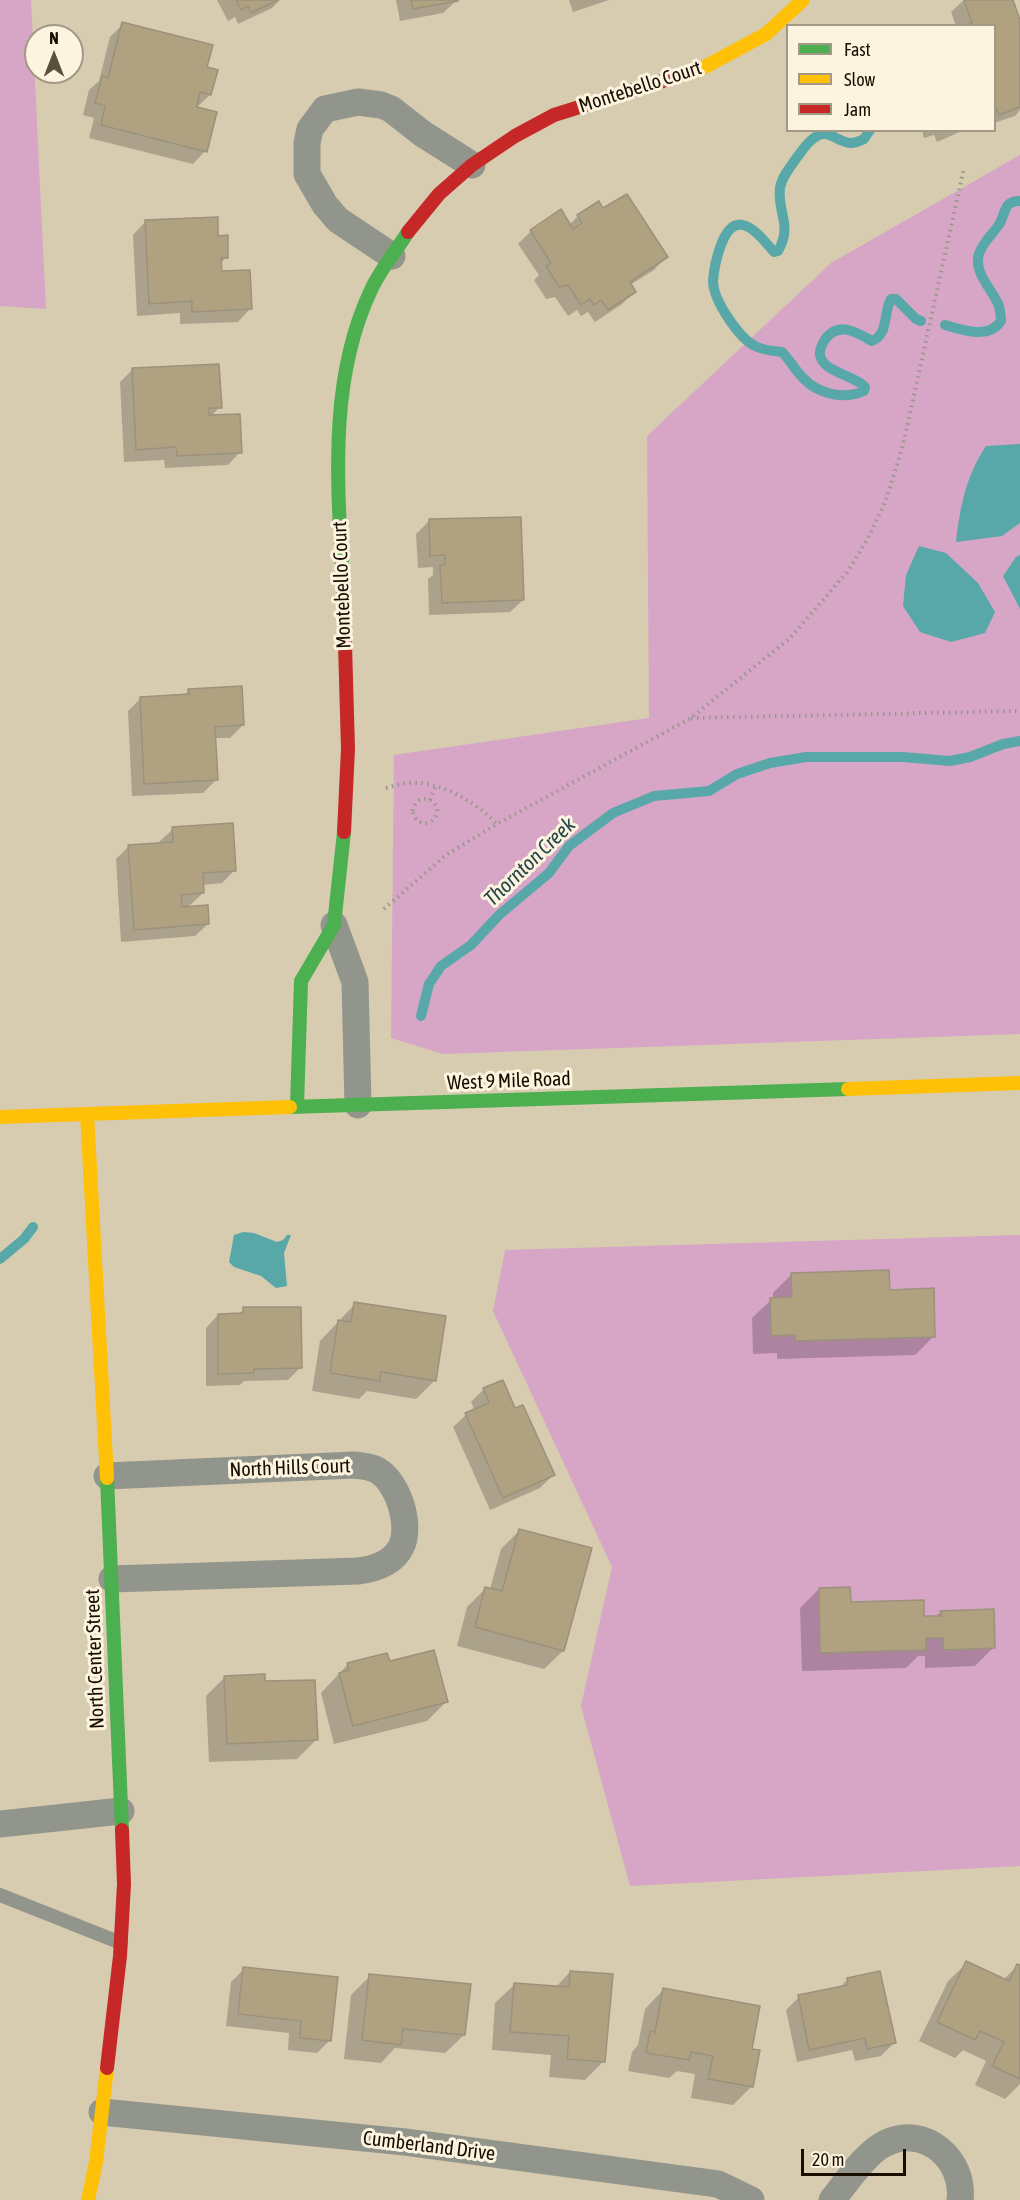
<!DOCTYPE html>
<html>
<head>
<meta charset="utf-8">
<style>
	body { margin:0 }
	#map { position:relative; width:1020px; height:2200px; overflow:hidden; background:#d7cbb0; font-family:"Asap Condensed",sans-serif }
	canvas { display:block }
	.legend { position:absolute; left:786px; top:24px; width:210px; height:108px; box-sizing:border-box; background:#fdf4e0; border:2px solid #a19886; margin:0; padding:8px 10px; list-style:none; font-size:18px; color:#170e00 }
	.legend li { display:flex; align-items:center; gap:12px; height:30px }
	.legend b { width:30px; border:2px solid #a19886 }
	.north { position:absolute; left:24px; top:24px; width:60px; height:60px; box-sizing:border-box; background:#fdf4e0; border:2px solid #a19886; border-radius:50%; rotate:0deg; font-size:16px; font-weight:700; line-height:24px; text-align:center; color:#170e00 }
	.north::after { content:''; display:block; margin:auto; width:21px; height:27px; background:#5a503e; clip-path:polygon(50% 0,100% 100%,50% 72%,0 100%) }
	.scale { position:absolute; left:801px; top:2149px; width:105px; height:27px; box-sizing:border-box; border:3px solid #170e00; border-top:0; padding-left:8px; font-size:18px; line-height:21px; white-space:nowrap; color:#170e00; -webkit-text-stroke:4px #fdf4e0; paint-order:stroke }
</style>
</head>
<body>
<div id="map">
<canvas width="1020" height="2200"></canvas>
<ul class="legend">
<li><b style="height:8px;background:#4caf50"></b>Fast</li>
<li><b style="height:8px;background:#ffc107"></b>Slow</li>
<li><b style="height:8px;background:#c62828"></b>Jam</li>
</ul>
<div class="north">N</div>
<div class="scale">20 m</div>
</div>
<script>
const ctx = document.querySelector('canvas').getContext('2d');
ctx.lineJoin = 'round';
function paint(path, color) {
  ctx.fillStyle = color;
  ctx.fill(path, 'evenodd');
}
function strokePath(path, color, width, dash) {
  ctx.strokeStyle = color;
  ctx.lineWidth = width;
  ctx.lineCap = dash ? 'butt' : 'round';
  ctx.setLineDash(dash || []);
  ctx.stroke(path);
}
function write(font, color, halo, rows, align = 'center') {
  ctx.font = font + ' "Asap Condensed",sans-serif';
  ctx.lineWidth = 6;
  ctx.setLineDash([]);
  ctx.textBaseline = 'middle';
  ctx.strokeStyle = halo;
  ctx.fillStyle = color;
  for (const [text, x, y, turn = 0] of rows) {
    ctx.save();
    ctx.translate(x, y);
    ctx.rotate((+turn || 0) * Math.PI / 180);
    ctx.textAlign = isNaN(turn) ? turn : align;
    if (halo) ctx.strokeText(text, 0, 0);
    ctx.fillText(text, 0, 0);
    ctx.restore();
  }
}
const green = new Path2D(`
	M0 0H31L46 309 0 306Z
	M1020 155V1034L443 1054 391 1038 394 755 649 718 647 436 831 263Z
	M1020 1235V1866L630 1886 581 1706 612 1567 493 1311 505 1250Z`);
const water = new Path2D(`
	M1020 444V523L1002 536 956 542C960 507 966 476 986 446Z
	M919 546 946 553 978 583 995 612 985 633 951 642 920 632 903 606 906 575Z
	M1020 555V609L1003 576 1016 557Z
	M243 1232 254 1233 277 1242 283 1240 287 1235H291L284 1253 287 1286 276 1288 261 1276 234 1267 229 1262 234 1235Z`);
const shadow = new Path2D(`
	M217 0H280L272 8 238 24 235 17 228 21Z
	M396 0H456V1L443 13 400 21Z
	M569 0H609L573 12Z
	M964 0H1011L1020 24V110L1015 116 994 123V26H956L951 12Z
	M123 24 205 68 210 95 196 108 205 151 193 164 89 138 94 118 83 115 89 90 99 81 110 37Z
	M922 130H964L937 142 934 135 924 138Z
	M603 210 666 257 654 270 630 285 634 292 622 304 595 322 588 312 581 316 577 310 568 316 555 297 546 299 534 280 539 275 518 244 531 231 561 211 569 225 578 216Z
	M145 222 217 237 227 257 220 264V272L250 309 238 322 180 324V313L137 316 133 235Z
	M133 369 220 407 211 416 240 452 228 465 165 468 164 460 124 462 120 382Z
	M429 521 523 600 510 612 429 615 428 579 433 575V567L418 568 416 534Z
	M189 690 243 725 230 738H214L216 780 203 793 132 796 128 711 141 698 183 696Z
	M173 829 235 870 222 883 202 885 203 893 187 908 208 924 195 936 121 942 116 859 129 846 160 844V841Z
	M792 1274 889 1291 934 1336 915 1355 777 1359V1353L753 1354 752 1318 771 1300 773 1299V1293Z
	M355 1304 435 1380 416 1399 367 1391 359 1399 312 1391 320 1341Z
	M244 1309 301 1367 288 1380 244 1381 240 1385 206 1386V1328L218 1315H238Z
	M484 1389 514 1410 553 1475 540 1488 490 1510 453 1427 466 1415 475 1411 471 1402Z
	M520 1530 563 1651 544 1669 457 1646 467 1607 486 1588 490 1589 501 1549Z
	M819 1589 849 1603 923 1618 935 1617 941 1612 994 1647 975 1666 925 1668V1656H918L906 1668 802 1671 800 1608Z
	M348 1664 446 1702 427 1721 334 1744 321 1693Z
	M225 1677 264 1683 316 1740 297 1759 209 1762 206 1696Z
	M967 1963 1003 1980 1017 1966 1020 1967V2084L1005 2099 975 2085 986 2061 963 2050 955 2058 919 2041 948 1981Z
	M244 1969 330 2040 317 2053 288 2050 289 2033 226 2026 231 1982Z
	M570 1972 604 2061 585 2080 549 2077 551 2055 492 2050 495 2003 514 1985 555 1988Z
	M370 1976 464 2035 445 2053 395 2048 381 2063 344 2059 351 1995Z
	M847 1980 894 2043 881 2056 855 2061 852 2050 797 2062 786 2010 799 1997 839 1988Z
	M663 1990 751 2050V2087L733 2105 691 2098 695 2074 677 2071 669 2078 628 2071 632 2052 638 2045 645 2009Z`);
const stream = new Path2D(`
	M870 130 864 139C860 141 855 143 851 143 839 143 829 129 817 136 809 140 803 149 798 156 791 166 782 176 780 188 777 213 793 225 778 251L774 252C766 243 755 228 743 225 722 220 714 268 713 281 713 300 739 338 755 346 762 350 773 351 782 352 790 360 795 370 803 378 818 394 844 400 864 391L865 387C855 375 823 373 820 355 819 350 823 342 826 338 840 321 857 333 872 341 889 334 883 313 891 299H896L916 319 921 321
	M945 325C964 331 989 339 1001 321 1001 316 1000 311 999 306 993 290 973 273 979 254 982 243 994 233 1000 223 1006 211 1004 201 1020 201
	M421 1016 429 984 441 966 471 945 499 915 549 873 569 846 613 813 654 796 709 791 737 774 770 763 806 757H903L950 761 970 757 1003 744 1020 741
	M0 1259 24 1239 33 1227`);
const building = new Path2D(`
	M236 0H278L251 13 248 6 241 10Z
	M411 0H457L458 1 413 9Z
	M964 0H1013L1020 20V107L999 115 994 104V26H965L972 23Z
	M122 22 213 45 207 67 218 70 211 95 200 92 197 107 217 112 207 152 101 125 105 106 95 103 102 76 108 78Z
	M627 194 668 257 630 282 636 292 608 310 601 300 594 305 590 299 581 305 568 285 559 287 546 266 551 263 530 230 561 209 573 229 582 223 577 215 599 201 603 208Z
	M218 217V236L228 235V258H221L222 271 250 270 252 309 192 312V301L149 304 145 220Z
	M219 364 222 408H209V415L240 414 242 453 177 456 176 447 136 450 132 368Z
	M521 517 524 600 442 603 440 565H445V555L430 556 429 519Z
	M242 686 244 725 215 727 218 780 144 784 140 697 189 694 188 689Z
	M233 823 236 871 203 873 204 893 181 895 182 907 208 905 209 924 134 930 128 845 173 842 172 827Z
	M889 1270 890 1290 934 1288 935 1337 795 1341V1335L771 1336 770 1298 792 1297 791 1273Z
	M354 1302 446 1316 436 1381 381 1372 380 1381 330 1373 338 1320 351 1322Z
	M243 1307H301L302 1368 254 1369V1373L218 1374V1314L243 1313Z
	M503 1380 515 1408 523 1405 555 1475 503 1498 465 1413 489 1403 483 1388Z
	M519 1529 592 1548 564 1651 475 1627 485 1587 502 1591Z
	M850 1587 851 1602 924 1600V1616H942L940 1611 994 1609 995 1648 943 1650V1638H926V1650L820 1653 819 1588Z
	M434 1650 448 1702 353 1726 339 1673 349 1670 347 1663 387 1653 390 1661Z
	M265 1674V1681L315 1680 318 1740 227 1744 224 1676Z
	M966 1961 1009 1981 1017 1964 1020 1965V2079L992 2066 1004 2042 980 2031 975 2040 937 2022Z
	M243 1967 338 1977 331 2041 300 2038 301 2021 238 2014Z
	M570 1971 613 1974 605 2062 567 2059 569 2036 510 2032 514 1983 569 1987Z
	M880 1971 896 2043 867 2049 865 2038 809 2050 798 1995 848 1985 847 1978Z
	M369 1974 471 1984 465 2035 403 2029 401 2045 362 2040Z
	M663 1988 760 2006 752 2049 760 2050 753 2087 708 2079 713 2056 691 2052 689 2060 646 2053 650 2031 655 2032Z`);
const path = new Path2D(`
	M691 718 1020 711
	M386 788C394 786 402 783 409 783 441 780 476 803 497 824
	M413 811a12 12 0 1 1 24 0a12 12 0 1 1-24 0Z
	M430 800 435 787
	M384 909 446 855 497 824 691 718 790 638 848 571 868 538 886 500 903 445 964 168`);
const lane = new Path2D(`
	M0 1895 121 1943`);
const street = new Path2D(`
	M392 256 338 220 325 205 307 174V143L310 129 325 109 358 102 381 105 391 109 423 134 472 165
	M334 925 355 982 358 1105
	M107 1476 354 1465C362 1466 369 1466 377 1470 398 1482 412 1525 401 1547 393 1563 374 1569 358 1571L112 1579
	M0 1824 121 1811
	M102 2112 405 2142 718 2184 751 2200
	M832 2200C846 2183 866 2152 886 2143 925 2124 965 2160 960 2200`);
const fast = new Path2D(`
	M344 610C340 504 324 389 371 290 380 270 396 251 408 232
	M297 1106 301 981 334 925 344 832
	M290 1107 848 1089
	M107 1478 122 1830`);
const slow = new Path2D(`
	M672 78 699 70 766 34 803 0
	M848 1089 1020 1083
	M87 1114 107 1478
	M0 1117 290 1107
	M88 2200 96 2162 107 2068`);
const jam = new Path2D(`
	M408 232 439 194 472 165 515 136 554 115 672 78
	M344 610 348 749 344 832
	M107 2068 120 1956 124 1884 122 1830`);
const streetNames = [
	["Montebello Court",640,87,-18],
	["Montebello Court",342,585,-92],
	["West 9 Mile Road",509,1081,-2],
	["North Hills Court",290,1468,-2],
	["North Center Street",95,1659,-92],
	["Cumberland Drive",429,2146,7]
];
const waterNames = [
	["Thornton Creek",530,862,-44]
];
paint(green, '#d7a6c7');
paint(water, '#59a8a9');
paint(shadow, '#0003');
strokePath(stream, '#59a8a9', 10);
paint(building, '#b0a280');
strokePath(building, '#9b917c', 1.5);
strokePath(path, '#989688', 4, [1.5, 4.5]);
strokePath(lane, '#92958c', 14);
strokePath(street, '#92958c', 27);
strokePath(fast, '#4caf50', 14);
strokePath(slow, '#ffc107', 14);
strokePath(jam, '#c62828', 14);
write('20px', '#170e00', '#fdf4e0', streetNames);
write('italic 21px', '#25464a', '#fdf4e0', waterNames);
</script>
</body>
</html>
